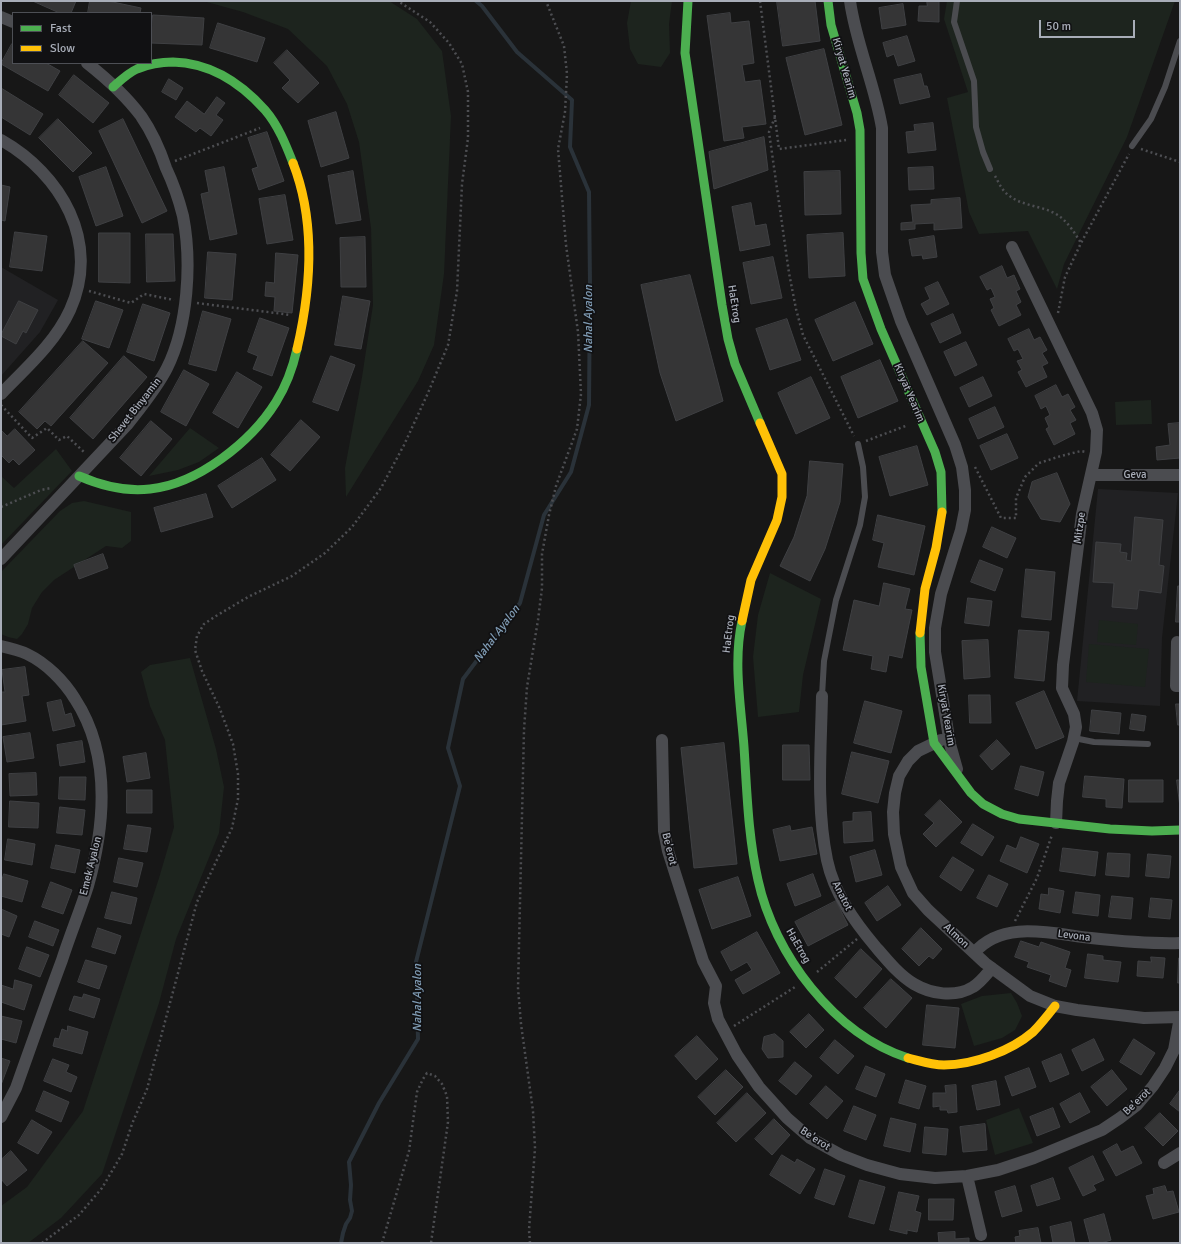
<!DOCTYPE html>
<html>
<head>
<meta charset="utf-8">
<style>
	body { margin:0 }
	#map { position:relative; width:1181px; height:1244px; overflow:hidden; background:#171717; font-family:Signika,sans-serif }
	canvas { display:block }
	.frame { position:absolute; inset:0; border:2px solid #a8adb8; pointer-events:none }
	.legend { position:absolute; left:12px; top:12px; width:140px; height:52px; box-sizing:border-box; background:#111113; border:1px solid #4d4f55; margin:0; padding:5px 7px; list-style:none; font-size:12px; color:#a8adb8 }
	.legend li { display:flex; align-items:center; gap:8px; height:20px }
	.legend b { width:20px; border:1px solid #4d4f55 }
	.scale { position:absolute; left:1039px; top:20px; width:96px; height:18px; box-sizing:border-box; border:2px solid #a8adb8; border-top:0; padding-left:5px; font-size:12px; line-height:14px; white-space:nowrap; color:#a8adb8; -webkit-text-stroke:3px #111113; paint-order:stroke }
</style>
</head>
<body>
<div id="map">
<canvas width="1181" height="1244"></canvas>
<div class="frame"></div>
<ul class="legend">
<li><b style="height:5px;background:#4caf50"></b>Fast</li>
<li><b style="height:5px;background:#ffc107"></b>Slow</li>
</ul>
<div class="scale">50 m</div>
</div>
<script>
const ctx = document.querySelector('canvas').getContext('2d');
ctx.lineJoin = 'round';
function paint(path, color) {
  ctx.fillStyle = color;
  ctx.fill(path, 'evenodd');
}
function strokePath(path, color, width, dash) {
  ctx.strokeStyle = color;
  ctx.lineWidth = width;
  ctx.lineCap = dash ? 'butt' : 'round';
  ctx.setLineDash(dash || []);
  ctx.stroke(path);
}
function write(font, color, halo, rows, align = 'center') {
  ctx.font = font + ' Signika,sans-serif';
  ctx.lineWidth = 3.5;
  ctx.setLineDash([]);
  ctx.textBaseline = 'middle';
  ctx.strokeStyle = halo;
  ctx.fillStyle = color;
  for (const [text, x, y, turn = 0] of rows) {
    ctx.save();
    ctx.translate(x, y);
    ctx.rotate((+turn || 0) * Math.PI / 180);
    ctx.textAlign = isNaN(turn) ? turn : align;
    if (halo) ctx.strokeText(text, 0, 0);
    ctx.fillText(text, 0, 0);
    ctx.restore();
  }
}
const built = new Path2D(`
	M1 267 58 300 40 332 1 376Z
	M1098 489 1178 493 1162 638 1160 706 1077 701Z`);
const green = new Path2D(`
	M203 1H389L417 19 442 51 451 116 444 274 434 345 418 381 346 497 345 468 362 377 373 305 371 228 359 142 347 104 327 66 288 29 243 12Z
	M631 1H672L669 24 670 53 661 67 638 64 630 49 627 23Z
	M947 1H1175L1127 137 1064 264 1057 289 1028 231 979 234 969 212 947 98 968 92 944 19Z
	M1151 400 1152 424 1116 425 1115 402Z
	M190 428 219 448 199 462 178 470 149 476Z
	M56 449 72 471 1 545V476L14 488Z
	M84 501 131 512V541L122 548 106 546 54 580 42 592 32 608 28 624 22 634 17 639 8 637 1 634V572L60 511 72 503Z
	M770 573 821 599 803 675 799 712 758 717 753 657 758 615Z
	M1099 620 1138 624 1136 645 1097 642Z
	M1089 644 1149 649 1145 687 1086 682Z
	M190 658 216 749 224 787 219 833 176 939 159 1003 102 1174 61 1218 28 1243H1V1206L27 1187 83 1111 159 878 174 827 165 740 150 706 141 672 150 665Z
	M1011 993 1017 1003 1022 1016 1015 1030 1002 1038 974 1046 961 1004 982 996Z
	M1019 1108 1033 1143 995 1155 986 1120Z`);
const stream = new Path2D(`
	M341 1243 343 1233 346 1224 350 1218 352 1211 350 1200 351 1185 349 1162 379 1103 418 1039 416 962 460 786 448 748 463 679 520 603 544 515 571 472 589 405 590 285 589 192 570 147 572 100 517 52 482 6 476 1`);
const building = new Path2D(`
	M33 1H76L71 13H60Z
	M90 1H108L141 8 140 13H88Z
	M777 1H815L820 41 783 46Z
	M927 1H939V22L918 21 919 6H927Z
	M903 4 906 25 882 29 879 8Z
	M730 13 731 23 749 21 754 63 742 65 745 82 760 80 766 124 742 127 744 138 724 141 707 16Z
	M153 15 204 18 202 45 151 43Z
	M218 23 265 38 257 62 210 48Z
	M907 36 915 61 898 66 894 54 887 57 883 43Z
	M12 44 13 45V63H46L60 71 48 91 1 64Z
	M824 49 842 125 805 135 786 58Z
	M287 50 319 83 298 103 282 88 290 80 274 63Z
	M921 74 924 86H927L930 97 900 104 894 80Z
	M74 75 109 103 93 123 59 95Z
	M169 79 183 88 176 100 162 92Z
	M1 88 43 114 30 135 1 117Z
	M217 97 225 103 216 115 223 120 211 136 200 128 196 132 175 117 187 101 204 114Z
	M336 112 349 158 321 167 308 121Z
	M58 119 92 153 73 172 39 138Z
	M123 119 167 211 142 223 99 131Z
	M933 123 936 150 908 153 906 132 915 131 914 125Z
	M267 132 284 181 259 190 252 169 258 167 248 138Z
	M764 137 768 170 714 189 709 152Z
	M106 167 123 216 96 226 79 177Z
	M224 167 237 234 210 240 201 194 209 192 205 171Z
	M933 167 934 189 909 190 908 168Z
	M353 171 361 220 336 224 328 176Z
	M840 171 841 214 805 215 804 172Z
	M1 185 10 187 5 221 1 220Z
	M285 195 293 240 267 244 259 199Z
	M960 198 962 228 934 230V223L915 224V229L901 230V223L913 222 911 205 931 204V200Z
	M751 203 755 226 766 224 770 245 740 251 732 207Z
	M15 232 47 236 42 271 10 267Z
	M99 233H130V283L99 282Z
	M843 233 845 276 809 278 807 235Z
	M146 234H173L175 281 147 282Z
	M934 236 937 257 923 259 922 255 912 256 909 240Z
	M365 237 366 287H341L340 238Z
	M208 252 236 254 232 300 205 298Z
	M276 253 298 255 292 313 274 311 275 297 265 296 266 282 274 283Z
	M773 257 782 298 751 304 743 263Z
	M1002 266 1007 278 1014 275 1020 289 1016 291 1021 302 1016 305 1021 315 999 326 991 310 994 308 990 299 995 297 991 288 987 290 980 277Z
	M690 275 723 401 676 421 660 373 641 285Z
	M938 282 949 304 927 315 921 304 930 299 925 288Z
	M343 296 370 301 361 349 335 345Z
	M19 301 38 310 26 333 23 331 16 344 1 336V335Z
	M96 301 123 310 109 348 82 339Z
	M855 302 873 344 833 361 815 320Z
	M143 304 170 313 154 361 127 352Z
	M203 311 231 319 216 371 189 364Z
	M953 314 961 333 940 343 931 324Z
	M260 318 289 328 272 376 253 369 258 356 248 352Z
	M787 319 801 360 770 370 756 329Z
	M1029 329 1034 340 1040 337 1047 350 1042 353 1048 363 1042 366 1047 377 1026 387 1018 372 1022 370 1017 361 1023 359 1018 349 1014 351 1008 339Z
	M83 341 108 363 51 426 45 421 37 429 19 412Z
	M966 342 977 365 955 376 944 352Z
	M124 356 147 377 93 439 70 418Z
	M331 356 355 365 338 411 313 402Z
	M880 360 898 401 858 418 841 377Z
	M184 370 209 384 186 426 161 412Z
	M237 372 262 387 238 428 213 413Z
	M811 377 830 418 796 434 778 393Z
	M983 377 992 396 969 407 960 388Z
	M1056 385 1062 397 1068 394 1075 407 1070 410 1076 420 1070 423 1075 434 1054 445 1046 429 1049 427 1045 418 1050 415 1046 406 1041 409 1035 396Z
	M995 407 1004 427 978 439 969 419Z
	M301 420 320 437 290 471 271 455Z
	M151 421 172 439 141 476 120 458Z
	M1180 423V458L1157 460 1156 447 1170 445 1168 424Z
	M15 429 35 450 19 465 13 459 9 463 1 455V430L7 436Z
	M1007 434 1018 458 991 470 980 446Z
	M917 446 928 485 890 496 879 457Z
	M262 458 276 480 232 508 218 486Z
	M810 461 843 464 840 502 825 549 810 581 780 566 794 537 807 496Z
	M1057 473 1070 504 1060 522 1041 519 1028 497 1032 482Z
	M206 494 213 517 161 532 154 508Z
	M878 515 925 526 914 575 878 567 884 543 873 540Z
	M1135 517 1163 520 1159 565 1164 566 1161 593 1139 590 1137 609 1112 607 1114 583 1093 582 1096 542 1121 544 1120 552 1127 553 1126 560 1131 561Z
	M992 527 1016 538 1007 558 983 547Z
	M103 554 108 568 79 579 74 565Z
	M980 560 1003 569 995 591 971 582Z
	M1026 569 1055 572 1051 620 1022 617Z
	M884 583 910 589 905 609 912 610 902 658 889 655 886 672 871 669 873 656 843 650 854 600 879 606Z
	M1178 586H1180V622H1176Z
	M968 598 992 601 989 626 965 623Z
	M1019 630 1049 632 1044 681 1015 678Z
	M988 640 990 677 964 679 962 641Z
	M25 667 29 695 22 696 26 721 1 725V692H5L2 670Z
	M1044 691 1064 737 1036 749 1016 703Z
	M969 695H990L991 723H970Z
	M61 700 65 715 71 713 75 726 53 731 47 703Z
	M865 701 902 711 891 753 854 743Z
	M1176 704H1180V725H1178Z
	M1092 710 1121 713 1119 734 1090 731Z
	M1132 714 1146 716 1144 731 1130 729Z
	M30 733 34 758 7 762 3 737Z
	M997 740 1010 754 992 770 980 756Z
	M82 741 85 762 60 766 57 745Z
	M724 743 737 864 694 868 681 748Z
	M783 745H809L810 780H783Z
	M852 752 889 761 878 803 842 794Z
	M146 753 150 778 127 782 123 757Z
	M1021 766 1044 772 1038 796 1015 789Z
	M36 773 37 795 10 796 9 774Z
	M1085 776 1124 779 1122 808 1106 807V799L1083 797Z
	M60 777H86L85 800 59 799Z
	M1129 780H1163V802H1129Z
	M1177 780H1180V807Z
	M127 790H152V813H127Z
	M940 800 962 822 936 847 923 834 934 823 925 815Z
	M10 801 39 803 38 828 9 827Z
	M60 807 85 810 82 835 57 833Z
	M871 812 873 841 844 843 843 822 853 821V813Z
	M973 824 994 837 982 856 961 843Z
	M128 825 151 828 147 852 124 849Z
	M790 826 791 831 812 827 817 854 780 861 773 830Z
	M1021 837 1039 844 1027 873 1000 861 1007 845 1016 849Z
	M8 839 35 844 32 865 5 860Z
	M56 845 80 850 75 873 51 868Z
	M1063 848 1098 852 1095 876 1060 871Z
	M875 850 882 875 856 882 850 857Z
	M1108 853 1130 854 1129 877 1106 875Z
	M1148 854 1171 856 1169 878 1146 876Z
	M953 857 974 870 961 891 940 877Z
	M119 858 143 863 137 887 114 882Z
	M4 874 28 881 22 902 1 896V883Z
	M813 874 821 896 795 906 787 884Z
	M989 875 1008 884 997 907 977 898Z
	M738 877 751 916 712 929 699 890Z
	M51 882 72 890 63 914 42 907Z
	M888 886 901 905 877 921 865 903Z
	M1049 888 1064 891 1060 913 1039 909 1041 894 1048 895Z
	M112 892 137 898 131 924 105 918Z
	M1076 892 1100 895 1098 916 1073 913Z
	M1112 896 1133 898 1131 919 1109 917Z
	M1151 898 1172 900 1170 919 1149 917Z
	M836 901 848 925 808 946 795 922Z
	M1 909 17 916 9 937 1 934Z
	M35 921 59 930 53 946 29 937Z
	M98 928 121 936 115 954 92 947Z
	M921 928 942 949 933 959 929 956 919 966 902 949Z
	M757 932 780 973 743 994 735 980 752 970 747 962 731 971 721 952Z
	M1021 941 1039 947 1041 942 1070 952 1065 968 1071 970 1066 987 1049 981 1051 975 1027 967 1029 962 1015 957Z
	M27 947 49 955 40 977 19 969Z
	M861 949 882 969 856 998 835 978Z
	M1088 954 1103 956V960L1121 962 1118 982 1085 978Z
	M1151 957 1165 958 1163 978 1137 976 1138 961 1151 962Z
	M1179 958H1180V983H1178Z
	M86 960 107 966 99 989 78 982Z
	M891 979 912 998 886 1028 864 1008Z
	M15 980 32 985 24 1010 1 1002V985L13 989Z
	M84 994 100 999 94 1018 69 1010 74 996 82 998Z
	M927 1005 959 1008 955 1048 923 1045Z
	M809 1014 824 1030 806 1048 790 1032Z
	M1 1016 22 1021 16 1043 1 1039Z
	M68 1026 88 1032 82 1054 53 1046 55 1038 59 1039 62 1029 67 1031Z
	M775 1034 783 1041V1057L768 1058 762 1049 764 1037Z
	M697 1036 718 1059 696 1080 675 1056Z
	M1094 1039 1104 1060 1082 1071 1072 1050Z
	M1134 1039 1155 1053 1141 1075 1120 1062Z
	M835 1040 854 1056 838 1074 820 1058Z
	M1061 1054 1069 1074 1050 1082 1042 1062Z
	M1 1058 10 1061 1 1085Z
	M53 1059 69 1065 66 1072 77 1077 71 1092 44 1081Z
	M795 1062 812 1076 796 1095 779 1081Z
	M866 1066 885 1074 876 1097 856 1089Z
	M1029 1068 1036 1087 1012 1096 1005 1077Z
	M726 1070 743 1087 715 1115 698 1097Z
	M1112 1070 1127 1089 1107 1106 1091 1087Z
	M906 1080 926 1086 919 1109 899 1103Z
	M996 1081 1000 1105 977 1110 972 1086Z
	M956 1085 957 1112 948 1113 947 1110H940V1106L933 1107V1093H946L945 1086Z
	M826 1086 843 1101 827 1119 810 1104Z
	M1180 1090V1112L1170 1104Z
	M44 1091 69 1102 61 1122 36 1111Z
	M747 1093 766 1113 736 1142 717 1123Z
	M1080 1093 1090 1112 1070 1123 1060 1104Z
	M854 1106 876 1115 866 1140 844 1131Z
	M1053 1108 1060 1127 1037 1136 1030 1117Z
	M1160 1113 1178 1131 1163 1146 1145 1128Z
	M891 1118 916 1124 910 1152 884 1146Z
	M774 1119 790 1135 772 1155 755 1139Z
	M32 1120 52 1132 38 1154 18 1143Z
	M985 1124 987 1150 963 1152 960 1127Z
	M925 1127 948 1129 946 1155 923 1153Z
	M1117 1144 1121 1152 1133 1146 1142 1163 1116 1176 1103 1152Z
	M11 1151 27 1170 7 1186 1 1179V1160Z
	M782 1155 795 1163 797 1159 815 1169 800 1194 770 1175Z
	M1093 1156 1104 1180 1093 1185 1096 1190 1083 1196 1069 1168Z
	M825 1169 845 1176 834 1205 815 1198Z
	M1053 1178 1060 1199 1037 1206 1031 1186Z
	M860 1180 885 1187 874 1224 849 1217Z
	M1015 1186 1022 1211 1002 1217 995 1192Z
	M1165 1186 1167 1192 1173 1191 1179 1212 1153 1219 1146 1196 1154 1194 1153 1189Z
	M899 1192 919 1196 915 1211 921 1213 917 1232 907 1230V1234L890 1230Z
	M929 1199H954L953 1220H929Z
	M1104 1214 1111 1240 1101 1243H1090L1084 1220Z
	M1071 1222 1075 1243H1053L1050 1227Z
	M1038 1228 1041 1243H1016L1015 1237 1020 1236 1019 1231Z
	M955 1232V1239L969 1238V1243H939L938 1233Z`);
const path = new Path2D(`
	M760 1 779 149 846 140
	M775 117 769 132 789 273 796 309 803 335 854 436
	M1141 149 1180 162
	M175 161 260 128
	M995 176C998 181 1001 188 1005 192 1017 205 1037 205 1052 212 1066 218 1074 232 1081 243
	M89 291 131 303 144 294 174 300
	M197 303 291 315
	M1058 313 1065 277 1081 243 1129 154
	M1 405 32 438 47 428 59 440 67 436 85 453
	M866 441 908 425
	M975 467 1001 518H1016V498L1025 477 1039 463 1061 456 1081 451 1086 452
	M1 507 41 490 51 488
	M1015 921 1037 878 1052 835
	M817 972 857 939
	M734 1026 795 987
	M42 1243 79 1215 102 1188 122 1154 132 1124 147 1089 197 902 232 828 238 799V774L233 744 220 709 202 671 195 650 197 636 204 624 216 616 248 597 292 576 325 553 352 527 381 488 404 445 428 393 448 345 457 291 462 184 468 138V92L462 64 449 43 430 22 398 1
	M382 1243 409 1151 417 1092 423 1079 427 1073 435 1076 442 1084 447 1096 448 1122 431 1243
	M530 1243 529 1230 535 1148 533 1111 521 1024 518 988 524 730 527 687 538 620 542 588V554L549 515 556 486 577 429 581 394 578 332 566 245 558 149 565 112 567 74 564 46 546 1`);
const lane = new Path2D(`
	M957 1 954 22 974 81 976 127 983 152 990 169
	M1132 146 1151 119 1165 87 1180 41
	M822 696 824 661 836 600 860 525 865 497 863 467 858 444
	M1074 738 1094 742 1148 744`);
const street = new Path2D(`
	M850 1C856 44 875 85 882 128V252L885 275 901 321 955 445 962 467 965 490V510L961 530 941 594 935 628V652L950 744 957 769
	M1 17 13 22
	M1 140C61 174 101 242 70 310 55 343 26 368 1 394
	M1012 247 1092 413 1097 430 1096 452 1082 514 1063 665 1062 688 1074 714 1076 727 1073 742 1059 783 1057 801 1056 823
	M1091 475H1180
	M1 559 127 425C141 407 157 388 167 368 188 326 192 262 183 216 179 200 173 183 166 168 160 150 152 132 141 116 126 96 106 78 87 63
	M1177 642 1176 686H1180
	M1 646C10 648 19 650 27 654 46 663 64 681 75 699 111 754 105 825 88 886 80 911 70 935 62 960 46 1003 31 1046 16 1088L1 1117
	M822 696C821 750 816 806 827 860 834 893 854 921 875 946 887 960 899 975 914 984 931 994 955 998 973 987 980 983 986 975 992 968
	M662 740 664 831 668 851 703 961 716 986 714 1003 718 1019 737 1055 759 1087 787 1118 810 1138 841 1155 867 1165 900 1174 935 1178 967 1176 998 1170 1034 1158 1102 1130 1120 1118 1137 1105 1153 1086 1165 1068 1174 1050 1180 1017
	M941 740 918 751 908 761 899 776 895 793 893 812 894 834 901 867 913 893 928 910 985 963 1030 996 1055 1006 1077 1010 1144 1018 1180 1017
	M974 953C1003 919 1053 934 1091 938 1119 941 1151 944 1180 943
	M1164 1163 1180 1153
	M967 1176 981 1235`);
const fast = new Path2D(`
	M688 1 685 53 722 305 728 339 735 364 760 423
	M828 1 831 25 857 113 860 130 861 253 863 279 881 329 935 452 941 472 942 512
	M113 87C121 80 128 73 137 69 149 64 161 62 173 62 211 63 240 82 265 110 278 125 286 145 293 163
	M79 476C102 486 125 492 150 489 198 484 251 442 276 402 286 386 293 367 297 349
	M742 621C733 662 741 706 744 747 747 792 748 836 758 880 774 954 834 1034 908 1058
	M920 633 921 667 934 743 971 793 983 804 1002 814 1019 819 1110 829 1152 831 1180 830`);
const slow = new Path2D(`
	M293 163C316 222 311 289 297 349
	M742 621 751 580 777 520 782 497V474L760 423
	M920 633 925 589 936 548 942 512
	M908 1058C920 1061 932 1065 944 1065 973 1065 1011 1051 1033 1032 1041 1024 1048 1015 1055 1006`);
const streetNames = [
	["Kiryat Yearim",844,68,74],
	["HaEtrog",734,304,81],
	["Kiryat Yearim",909,393,67],
	["Shevet Binyamin",135,410,-52],
	["Geva",1135,475],
	["Mitzpe",1080,528,-82],
	["HaEtrog",729,634,-83],
	["Kiryat Yearim",946,715,80],
	["Be'erot",669,849,76],
	["Emek Ayalon",91,866,-76],
	["Anatot",842,896,63],
	["Almon",956,936,43],
	["Levona",1074,936,7],
	["HaEtrog",798,946,60],
	["Be'erot",1137,1102,-44],
	["Be'erot",815,1139,33]
];
const waterNames = [
	["Nahal Ayalon",589,319,-90],
	["Nahal Ayalon",497,634,-53],
	["Nahal Ayalon",418,998,-90]
];
paint(built, '#212123');
paint(green, '#1d241e');
strokePath(stream, '#2a3239', 4);
paint(building, '#353536');
strokePath(building, '#3f4043', 1);
strokePath(path, '#4d4e52', 2.5, [2, 3]);
strokePath(lane, '#4b4c50', 6);
strokePath(street, '#4b4c50', 12);
strokePath(fast, '#4caf50', 9);
strokePath(slow, '#ffc107', 9);
write('11px', '#a8adb8', '#111113', streetNames);
write('italic 12px', '#7f9bb3', '#111113', waterNames);
</script>
</body>
</html>
